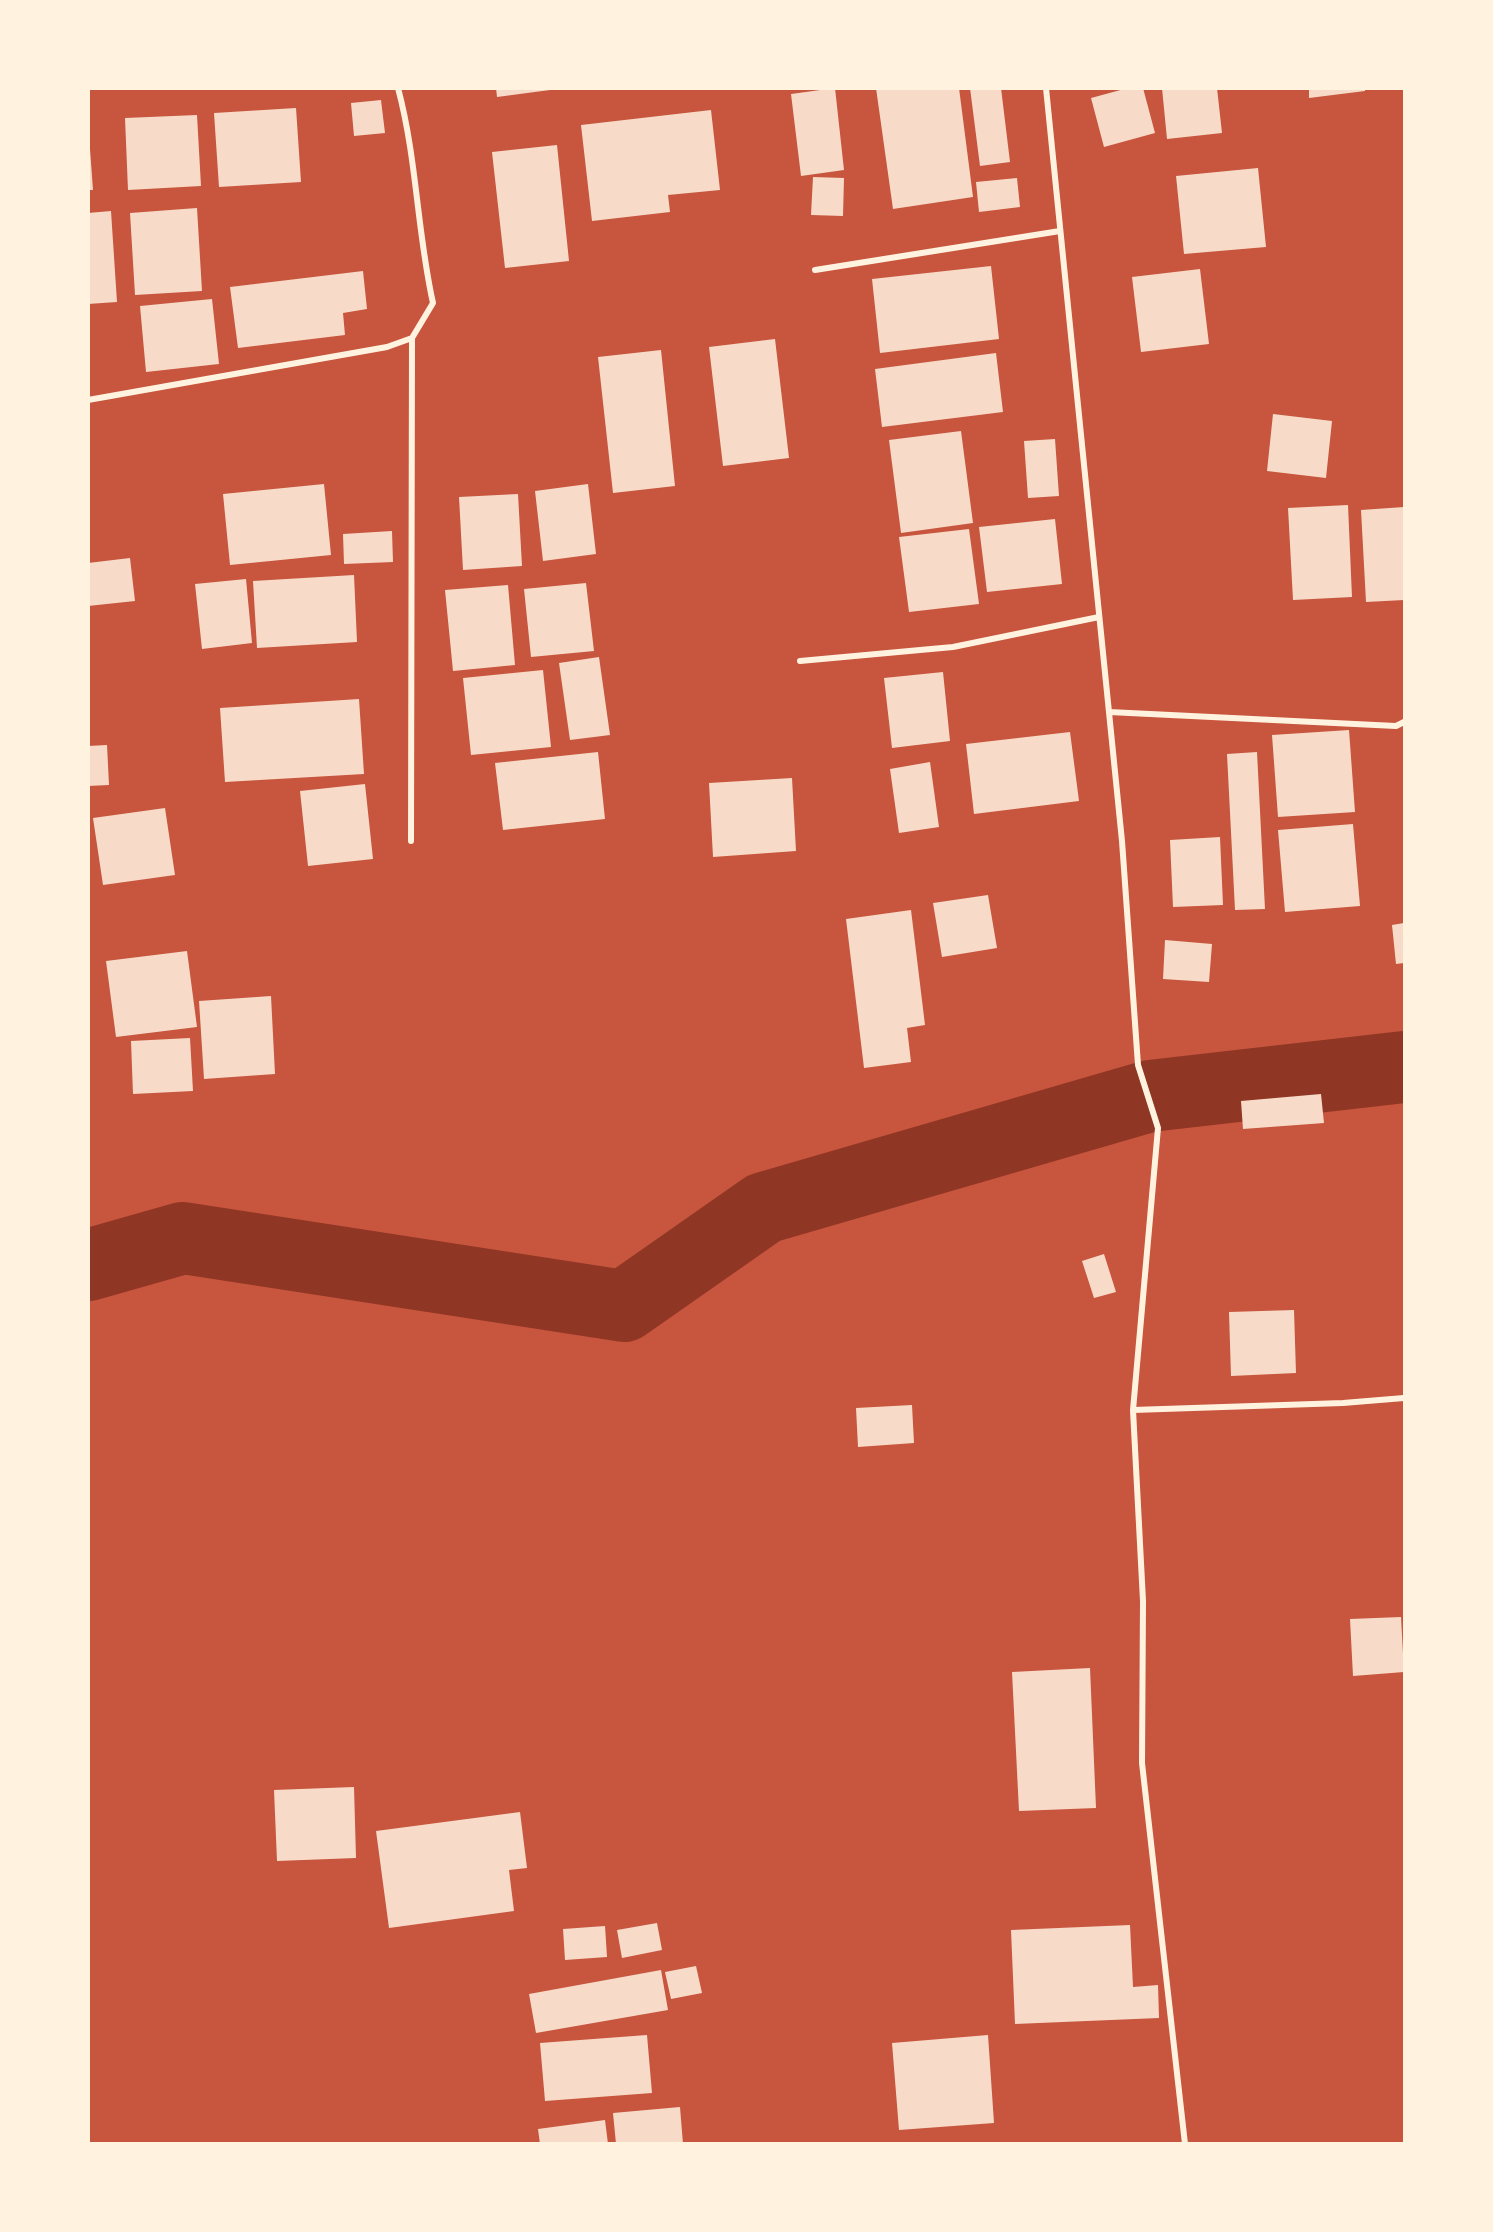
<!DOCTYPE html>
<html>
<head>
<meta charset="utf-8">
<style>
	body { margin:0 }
	#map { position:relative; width:1493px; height:2232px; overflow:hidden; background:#c8553d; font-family:Rubik,sans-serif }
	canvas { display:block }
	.frame { position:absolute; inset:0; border:90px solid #fff3e0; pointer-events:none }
</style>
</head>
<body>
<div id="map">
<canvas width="1493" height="2232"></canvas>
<div class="frame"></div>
</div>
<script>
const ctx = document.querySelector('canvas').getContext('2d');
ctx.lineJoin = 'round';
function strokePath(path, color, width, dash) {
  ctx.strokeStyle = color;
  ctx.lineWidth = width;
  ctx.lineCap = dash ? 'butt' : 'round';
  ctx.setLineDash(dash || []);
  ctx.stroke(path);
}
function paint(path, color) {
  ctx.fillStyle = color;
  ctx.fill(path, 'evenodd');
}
const river = new Path2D(`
	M88 1265 183 1238 624 1306 764 1208 1150 1096 1404 1067`);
const building = new Path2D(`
	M496 88H549L550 90 497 97Z
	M835 88 844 170 801 176 791 94Z
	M876 88H959L973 197 893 209Z
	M970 88H1001L1010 162 980 166Z
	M1128 88H1143L1155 133 1104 147 1091 98Z
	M1162 88H1217L1222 133 1167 139Z
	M1309 88H1365V91L1309 98Z
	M381 100 385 133 354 136 351 103Z
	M296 108 301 182 219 187 214 113Z
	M711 110 720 190 668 195 670 212 592 221 581 125Z
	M197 115 201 186 128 190 125 118Z
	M557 145 569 261 505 268 492 152Z
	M88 149H90L93 190H88Z
	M1258 168 1266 247 1184 254 1176 176Z
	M813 177 844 178 843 216 811 215Z
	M1017 178 1020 207 979 212 976 182Z
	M197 208 202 291 135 295 130 213Z
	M111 211 117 302 88 304V213Z
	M991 266 999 339 880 353 872 279Z
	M1200 269 1209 344 1141 352 1132 277Z
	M363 271 367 309 343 313 345 335 238 348 230 287Z
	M212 299 219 364 146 372 140 306Z
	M775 339 789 458 723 466 709 347Z
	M661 350 675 486 613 493 598 357Z
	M996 353 1003 412 882 427 875 369Z
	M1273 414 1332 421 1326 478 1267 471Z
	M961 431 973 523 901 533 889 440Z
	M1055 439 1059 496 1028 498 1024 441Z
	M324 484 331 555 230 565 223 494Z
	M588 484 596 554 543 561 535 491Z
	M518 494 522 566 463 570 459 497Z
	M1348 505 1352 597 1293 600 1288 508Z
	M1404 507V600L1366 602 1361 510Z
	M1055 519 1062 584 987 592 979 527Z
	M969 529 979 604 909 612 899 537Z
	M392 531 393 562 344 564 343 534Z
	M130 558 135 601 88 606V563Z
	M354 575 357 642 257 648 253 581Z
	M246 579 252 643 202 649 195 584Z
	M586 583 594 651 531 657 524 589Z
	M508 585 515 665 453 671 445 590Z
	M599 657 610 735 570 740 559 663Z
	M543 670 551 747 471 755 463 678Z
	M943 672 950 741 892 748 884 678Z
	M359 699 364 774 225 782 220 708Z
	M1349 730 1355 812 1278 817 1272 735Z
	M1070 732 1079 801 974 814 966 744Z
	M107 745 109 785 88 786V746Z
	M598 752 605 819 503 830 495 763Z
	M1257 752 1265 909 1235 910 1227 754Z
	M930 762 939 827 899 833 890 769Z
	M792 778 796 851 713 857 709 783Z
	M365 784 373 859 308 866 300 791Z
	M165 808 175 875 103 885 93 818Z
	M1353 824 1360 906 1285 912 1278 830Z
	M1220 837 1223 905 1173 907 1170 840Z
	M988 895 997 948 942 957 933 903Z
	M911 910 925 1025 907 1028 911 1062 864 1068 846 919Z
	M1404 923V963L1396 964 1392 925Z
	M1165 940 1212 944 1209 982 1163 979Z
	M187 951 197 1027 116 1037 106 961Z
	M271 996 275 1074 204 1079 199 1001Z
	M190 1038 193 1091 133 1094 131 1041Z
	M1321 1094 1324 1123 1243 1129 1241 1101Z
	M1104 1254 1116 1292 1094 1298 1082 1261Z
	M1294 1310 1296 1373 1231 1376 1229 1312Z
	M912 1405 914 1443 858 1447 856 1408Z
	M1401 1617 1404 1672 1353 1676 1350 1619Z
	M1090 1668 1096 1808 1019 1811 1012 1672Z
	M354 1787 356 1858 277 1861 274 1790Z
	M520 1812 527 1868 509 1870 514 1911 389 1928 376 1831Z
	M657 1923 662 1950 622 1958 617 1930Z
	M1130 1925 1133 1987 1158 1985 1159 2018 1015 2024 1011 1930Z
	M605 1926 607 1957 565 1960 563 1929Z
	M696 1966 702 1993 671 1999 665 1972Z
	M661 1970 668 2010 536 2033 529 1994Z
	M647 2035 652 2093 545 2101 540 2043Z
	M988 2035 994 2123 899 2130 892 2043Z
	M680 2107 683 2144H616L613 2113Z
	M605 2120 608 2144H540L538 2129Z`);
const minor = new Path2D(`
	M1046 88 1122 841 1138 1065 1158 1128 1133 1410 1143 1601 1142 1763 1185 2144
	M815 270 1060 231
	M88 400 387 347 412 338 433 303C417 232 417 159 398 88
	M800 661 953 647 1099 617
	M1109 712 1396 726 1404 722
	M411 841 412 338
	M1133 1410 1343 1403 1404 1398`);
strokePath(river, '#8f3625', 72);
paint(building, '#f7dbc8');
strokePath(minor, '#fff3e0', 6);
</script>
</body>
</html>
